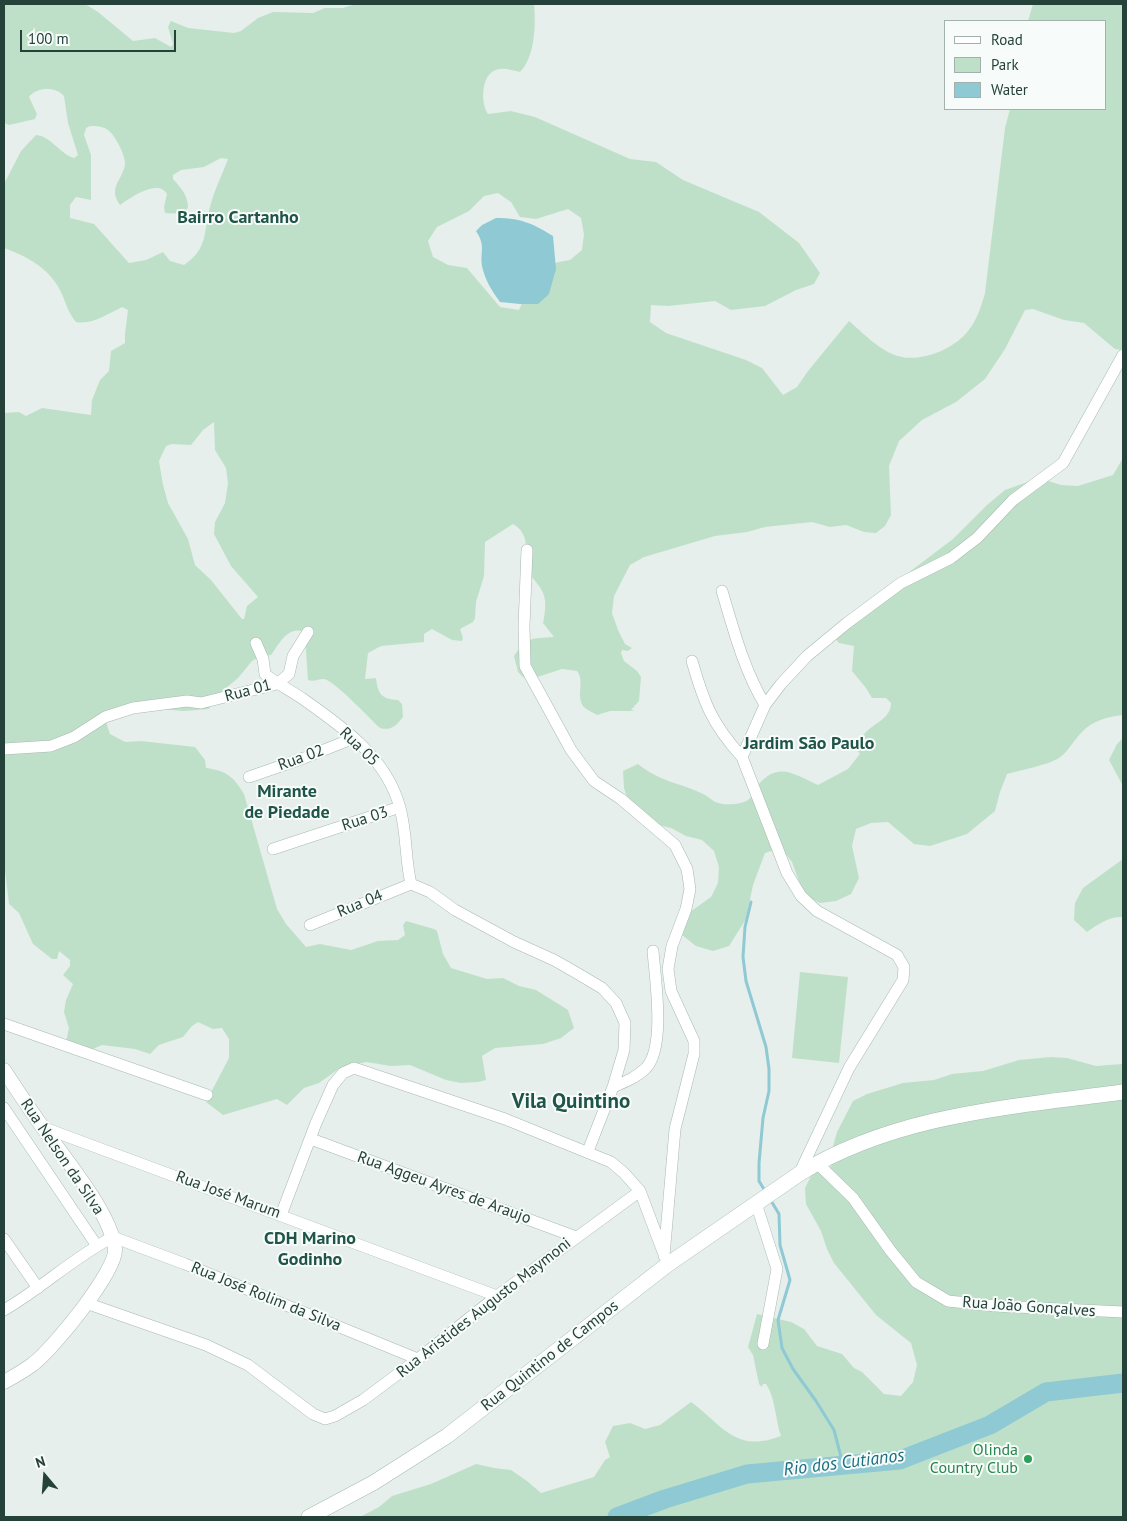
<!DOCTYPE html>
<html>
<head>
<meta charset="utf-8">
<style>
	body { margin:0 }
	#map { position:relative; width:1127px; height:1521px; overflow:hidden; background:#e6efeb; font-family:"PT Sans",sans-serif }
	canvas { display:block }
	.frame { position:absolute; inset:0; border:5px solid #24423a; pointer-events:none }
	.legend { position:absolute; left:944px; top:20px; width:162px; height:90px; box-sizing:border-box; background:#f7fbf9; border:1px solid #a3b1ad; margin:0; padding:6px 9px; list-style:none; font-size:15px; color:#24423a }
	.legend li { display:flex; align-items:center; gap:10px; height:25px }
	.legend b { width:25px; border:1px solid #a3b1ad }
	.north { position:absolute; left:20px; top:1451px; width:50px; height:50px; -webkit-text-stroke:4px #f7fbf9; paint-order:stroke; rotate:342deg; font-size:14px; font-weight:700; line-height:20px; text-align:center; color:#24423a }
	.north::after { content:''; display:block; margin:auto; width:18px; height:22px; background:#24423a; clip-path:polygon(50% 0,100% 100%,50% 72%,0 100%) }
	.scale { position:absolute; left:20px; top:30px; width:156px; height:22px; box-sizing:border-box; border:2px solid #24423a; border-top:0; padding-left:6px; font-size:15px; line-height:18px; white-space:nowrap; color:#24423a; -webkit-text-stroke:4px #f7fbf9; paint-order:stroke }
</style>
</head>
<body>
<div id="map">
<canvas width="1127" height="1521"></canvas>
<div class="frame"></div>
<ul class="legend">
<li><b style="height:6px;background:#fff"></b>Road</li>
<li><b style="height:14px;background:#bfe0c8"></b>Park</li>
<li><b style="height:14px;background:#8ec9d4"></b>Water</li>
</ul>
<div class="north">N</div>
<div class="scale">100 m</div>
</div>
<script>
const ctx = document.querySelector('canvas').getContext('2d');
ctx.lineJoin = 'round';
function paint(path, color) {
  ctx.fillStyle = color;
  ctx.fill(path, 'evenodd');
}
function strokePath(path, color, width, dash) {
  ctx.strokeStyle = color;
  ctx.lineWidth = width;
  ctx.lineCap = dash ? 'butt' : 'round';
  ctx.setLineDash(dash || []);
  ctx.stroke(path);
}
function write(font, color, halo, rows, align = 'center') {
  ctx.font = font + ' "PT Sans",sans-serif';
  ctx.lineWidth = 4;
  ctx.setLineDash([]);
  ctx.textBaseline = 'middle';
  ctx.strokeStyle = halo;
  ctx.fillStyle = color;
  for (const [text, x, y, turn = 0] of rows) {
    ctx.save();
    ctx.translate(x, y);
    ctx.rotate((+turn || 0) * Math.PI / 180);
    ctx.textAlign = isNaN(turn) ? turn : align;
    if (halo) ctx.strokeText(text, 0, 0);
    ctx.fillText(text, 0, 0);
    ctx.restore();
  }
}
const green = new Path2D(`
	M4 4H85L98 12 133 41 155 38 171 47 173 44 168 27 171 21 188 28 234 33 241 31 258 18 273 12 313 13 325 8H343L356 4H534C536 25 535 57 520 72 511 70 500 66 492 72 481 80 481 104 488 114L511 111 535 117 630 159 656 162 683 180 759 212 799 243 820 273 814 284 796 290 765 306 731 310 715 301 668 306 651 305 650 322 666 333 746 360 762 368 783 395 797 387 808 371 849 321C863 333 880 351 898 356 921 363 954 349 968 331 977 320 981 307 985 293L1005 128 1010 109H1106V21H1028L1033 4H1123V350L1115 349 1084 323 1064 320 1033 309 1025 310 1005 349 985 379 956 402 922 420 899 441 889 466 891 515 885 526 876 533 864 532 846 525 830 527 812 522 765 527 747 532 715 536 644 557 630 565 614 596 612 613 618 630 625 644 632 648 628 651 622 650 621 653 624 661 637 671 641 677 639 701 631 710 635 711H610L597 715C593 712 586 710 583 706 576 695 585 681 577 671L562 669 531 679 523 677 518 672 514 656C528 636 531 639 554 637L543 623C549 593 543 591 525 569 525 550 531 535 513 524L485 542 484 576 476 602 475 618 473 622 460 629 463 638 462 641 452 640 432 629 424 634V642L381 646 368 653 365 679 376 678C378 694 381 699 398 700L402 704 403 717C396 726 391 731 380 728 370 719 335 681 324 679 318 679 314 682 308 680L305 636 302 631C287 627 279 644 271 655L259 657 252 661 238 678 214 698 209 709 184 711 134 707 104 716 110 734 125 742 141 741 195 747 205 760 206 768C227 771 233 776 244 794L277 909 286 924 306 947 320 944 351 950 378 941 398 940 405 935 403 925 406 921 434 929 437 931 443 954 451 968 487 979 503 978 519 986 536 990 568 1010 574 1028 561 1038 543 1044 495 1048 482 1056 486 1080 478 1082 461 1083 446 1080 410 1065 391 1066 366 1062 340 1068 319 1083 304 1088 287 1105 277 1099 223 1115 206 1102 229 1058V1039L222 1028 213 1029 198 1022 192 1026 183 1037 159 1045 150 1054 135 1049 102 1045 82 1054 66 1042 69 1028 64 1012 66 1000 73 984 63 975 70 966V960L59 951 57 959H52L33 944 19 913 9 904 4 862V413L19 412 26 416 42 408 91 415 92 400 100 380 109 371 111 351 125 343V334L128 310 122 307C108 314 92 325 76 322 67 311 66 302 60 290 49 268 26 256 4 248V184L21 151 36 135C51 136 60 154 74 158L78 155 68 123 64 96C62 94 60 92 57 91 48 87 35 89 29 97L37 114 35 119 9 125 4 123ZM90 126C97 126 103 126 109 131 116 137 126 156 125 165 121 182 108 188 120 205 130 198 158 178 167 194L164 207 165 213C174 214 181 214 188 208 188 195 181 188 173 179V175L181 170 204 167 221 158 228 159C222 175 214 191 210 207 203 232 209 248 184 265L170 261 163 252 146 260 129 263 94 224 70 218V205L76 197 91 200V155L84 135 86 128ZM498 193 511 202 520 217 536 219 568 209 581 218 584 234 582 250 570 260 554 263 525 296 519 310 500 307 467 268 448 265 433 257 428 241 437 227 469 211 484 196ZM214 422 215 450 226 468 228 483 225 503 215 522 214 534 231 566 258 597 247 606 244 619H242L211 580 195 565 188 539 168 503 163 485 159 461 166 446 172 444 191 445 203 430Z
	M1123 458V715C1108 717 1093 720 1082 732 1073 741 1069 751 1059 758 1048 765 1021 770 1007 774L1000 792 995 811 967 834 930 846 914 844 888 822 871 823 856 829 852 846 859 878 851 894 836 901 820 903 804 895 792 862 781 848 765 853 753 885 746 919 729 946 713 951 696 946 682 935 683 917 711 897 718 883 719 867 714 851 702 840 686 836 671 828 654 824 629 804 624 788 623 771 638 764C661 782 677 782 701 793 707 795 712 801 718 803 726 805 740 805 748 800 753 797 756 788 759 784 779 761 795 775 818 785L848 769 860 754 857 750C859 744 861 737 866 732 876 722 891 718 891 703L886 698H872L866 688 852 671 854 646 839 643 835 638 837 627 846 617 879 595 953 539 987 505 1005 490 1033 480H1045L1061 485 1078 486 1113 475Z
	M1123 738V786L1109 760 1117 744Z
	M1123 859V917C1110 916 1098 924 1087 932L1074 920 1075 903 1083 888Z
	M800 972 848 977 839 1063 792 1058Z
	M1051 1057 1067 1058 1096 1066 1123 1064V1097H1122L1123 1102V1517H360L379 1507 392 1496 431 1484 476 1464 494 1468 511 1470 527 1481 541 1493 594 1477 605 1460 610 1457 605 1442 613 1426 630 1423 645 1429 660 1425 691 1402C713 1417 731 1446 761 1441 768 1441 774 1438 781 1436 775 1419 776 1399 766 1384H763L762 1387 759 1384 753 1355 748 1347 757 1314 791 1322 804 1329 817 1346 842 1354 854 1368 862 1372 884 1394 901 1396 913 1382 917 1365 911 1343 876 1315 834 1263 827 1249 821 1231 806 1204 805 1188 813 1172 831 1167 832 1150 837 1132 853 1101 867 1094 903 1083 934 1080 952 1074 983 1071 1019 1060Z`);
const water = new Path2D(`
	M496 218C520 218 532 223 553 236L556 269 549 294 538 304H520L500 302C492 291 485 280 482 266 480 251 486 246 476 231L482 225Z`);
const stream = new Path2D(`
	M751 902 745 927 743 957 746 981 766 1047 769 1069V1091L763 1118 759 1163V1181L765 1191
	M770 1199 779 1214 780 1245 790 1280 778 1320 782 1348 793 1369 816 1401 834 1430 841 1457V1466`);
const river = new Path2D(`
	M617 1517 665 1499 747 1474 900 1460 990 1425 1046 1392 1123 1383`);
const minor = new Path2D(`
	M527 550 524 626 525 666 571 750 594 781 621 799 675 845 687 869 690 889 686 909 672 946 668 969 671 991 694 1041V1054L675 1129 664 1256
	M722 591C734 631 744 670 765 705
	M256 643 263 659 265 674C277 684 290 690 303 699 343 727 387 758 400 808 407 833 405 859 411 884
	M692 661C704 703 712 724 742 757
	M4 749 51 746 74 737 105 717 133 708 187 701 201 703 277 684 289 674 293 656 308 632
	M249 777 304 758 354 738
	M273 849 400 807
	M411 884 430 892 455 910 514 942 554 960 575 972 602 988 616 1003 625 1023 624 1050 613 1087 588 1151
	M310 925 411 884
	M4 1024 207 1095
	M613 1087C625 1082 637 1077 646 1068 666 1047 655 978 653 951
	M4 1108 97 1246
	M42 1127 497 1296
	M311 1139 576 1237
	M817 1163 853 1198 890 1250 916 1282 948 1301 996 1306 1123 1312
	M799 1174 849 1068 903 980 904 967 897 955 817 911 801 896 787 873 742 757 765 705 781 684 807 656 847 623 901 583 951 558 977 538 1013 500 1063 463 1123 355
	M756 1203 777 1269 763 1344
	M281 1215 316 1123 333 1085 343 1073 354 1068 505 1119 611 1162 624 1173 640 1191 663 1252
	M4 1239 38 1288
	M86 1303 206 1345 248 1365 313 1414 325 1419 335 1416 363 1400 418 1359 497 1296 640 1191
	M4 1310C42 1288 74 1257 113 1237L185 1264 418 1359`);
const tertiary = new Path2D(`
	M4 1070C17 1090 30 1110 44 1129 65 1159 111 1213 115 1249 117 1271 52 1350 33 1364 24 1371 13 1377 4 1382`);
const secondary = new Path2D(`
	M309 1517 373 1483 447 1436 667 1265 799 1174C896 1114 1013 1107 1123 1092`);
const markers = [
	[1028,1459,5,"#2e9e5b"]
];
const streetNames = [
	["Rua 01",248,691,-15],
	["Rua 05",359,747,44],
	["Rua 02",301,758,-20],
	["Rua 03",365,819,-18],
	["Rua 04",360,904,-22],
	["Rua Nelson da Silva",62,1157,56],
	["Rua Aggeu Ayres de Araujo",444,1188,20],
	["Rua José Marum",228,1195,20],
	["Rua José Rolim da Silva",266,1297,22],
	["Rua João Gonçalves",1029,1307,4],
	["Rua Aristides Augusto Maymoni",484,1308,-38],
	["Rua Quintino de Campos",550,1356,-38]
];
const leisureNames = [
	["Olinda",1018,1450],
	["Country Club",1018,1468]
];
const neighbourhoodNames = [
	["Bairro Cartanho",238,218],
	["Jardim São Paulo",809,744],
	["Mirante",287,792],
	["de Piedade",287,813],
	["CDH Marino",310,1239],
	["Godinho",310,1260]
];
const waterNames = [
	["Rio dos Cutianos",844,1463,-7]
];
const districtNames = [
	["Vila Quintino",571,1102]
];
paint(green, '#bfe0c8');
paint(water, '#8ec9d4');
strokePath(stream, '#8ec9d4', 3);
strokePath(river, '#8ec9d4', 19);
strokePath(minor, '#a8b8b2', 12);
strokePath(tertiary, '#a8b8b2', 15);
strokePath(secondary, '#a4bbb3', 16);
strokePath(minor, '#fff', 11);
strokePath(tertiary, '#fff', 14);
strokePath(secondary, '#fff', 15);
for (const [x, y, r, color] of markers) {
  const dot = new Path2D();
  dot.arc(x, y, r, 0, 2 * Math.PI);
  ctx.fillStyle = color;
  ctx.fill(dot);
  strokePath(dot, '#f7fbf9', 2);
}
write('16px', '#24423a', '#f7fbf9', streetNames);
write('16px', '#27864d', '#f7fbf9', leisureNames, 'right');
write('bold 18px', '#1f5548', '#f7fbf9', neighbourhoodNames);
write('italic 18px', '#1c6f80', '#f7fbf9', waterNames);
write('bold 21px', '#1f5548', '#f7fbf9', districtNames);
</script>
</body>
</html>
